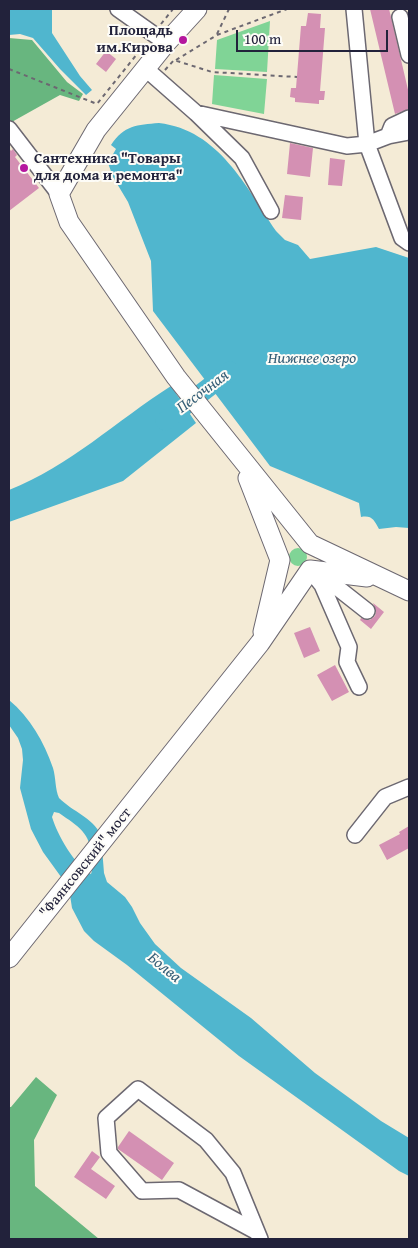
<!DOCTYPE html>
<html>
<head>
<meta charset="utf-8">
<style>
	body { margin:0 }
	#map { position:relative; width:418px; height:1248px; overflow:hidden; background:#f4ebd6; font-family:"Gentium Book Plus",serif }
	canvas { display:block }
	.frame { position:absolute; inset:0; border:10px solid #22223b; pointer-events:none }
	.scale { position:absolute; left:236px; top:30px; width:152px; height:22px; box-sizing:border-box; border:2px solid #22223b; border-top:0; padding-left:6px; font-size:15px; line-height:18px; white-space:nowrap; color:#22223b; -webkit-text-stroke:4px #fdfcf7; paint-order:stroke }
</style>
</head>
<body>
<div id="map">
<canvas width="418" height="1248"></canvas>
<div class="frame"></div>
<div class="scale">100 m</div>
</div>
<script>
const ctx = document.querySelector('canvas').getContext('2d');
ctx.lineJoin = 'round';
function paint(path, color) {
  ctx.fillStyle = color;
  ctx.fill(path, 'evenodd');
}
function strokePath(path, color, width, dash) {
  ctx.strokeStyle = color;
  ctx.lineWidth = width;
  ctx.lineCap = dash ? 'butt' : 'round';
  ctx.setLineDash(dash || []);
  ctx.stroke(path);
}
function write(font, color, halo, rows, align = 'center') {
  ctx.font = font + ' "Gentium Book Plus",serif';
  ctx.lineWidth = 4;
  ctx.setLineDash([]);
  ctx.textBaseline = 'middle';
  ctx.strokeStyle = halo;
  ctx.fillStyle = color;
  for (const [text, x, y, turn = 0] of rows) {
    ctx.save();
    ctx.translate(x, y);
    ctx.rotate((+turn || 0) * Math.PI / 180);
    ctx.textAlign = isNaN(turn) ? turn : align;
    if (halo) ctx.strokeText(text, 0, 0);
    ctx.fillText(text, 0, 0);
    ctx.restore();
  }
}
const green = new Path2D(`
	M270 21 267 72 215 69 217 40Z
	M214 75 267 79 264 114 212 104Z
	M289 557a9 9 0 1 1 18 0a9 9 0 1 1-18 0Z`);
const forest = new Path2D(`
	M9 38 32 40 67 82 83 94 79 101 60 95 10 123 9 121Z
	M36 1077 57 1095 34 1140 35 1186 99 1239H9V1107H11Z`);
const water = new Path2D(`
	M9 9H52V33L80 76 92 90 86 95 60 69 33 38 20 34 9 35Z
	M159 123C219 130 246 187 276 231L285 240 298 245 310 259 376 247 409 258V528L396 527 379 529C374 520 372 515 361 517L359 503 270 466 153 311 151 261 128 202 113 177 108 163 116 149 111 145C124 125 137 125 159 123Z
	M171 386 196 423 123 481 9 522V490C70 466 116 421 171 386Z
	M9 700C30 717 44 742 53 768 56 778 55 789 59 798 73 812 92 817 101 835L104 873 107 882 125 897 132 907 140 923 155 944 181 968 251 1018 315 1073 381 1121 409 1138V1176L399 1171 239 1056 127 965 94 941 84 931 72 908 70 895 64 881 43 852 31 829 20 788 23 760 22 749 18 738 9 725ZM54 812 59 813C79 827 90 832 92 858 92 864 93 869 91 874 75 866 57 834 52 817Z`);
const river = new Path2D(`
	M165 421 230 371`);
const building = new Path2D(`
	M370 9H389L391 17 409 94V109L395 114Z
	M308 13 321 14 320 28H325L320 91H325L324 100H319V104L295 102V98L290 97 291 88H296L301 26H306Z
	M106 51 116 59 106 72 96 64Z
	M290 143 313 148 310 177 287 174Z
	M9 148 11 151 13 149 17 155 15 157 39 188 9 211Z
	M330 158 345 160 342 186 328 185Z
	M285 195 303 197 301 220 282 218Z
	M373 603 384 612 371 629 360 620 361 618 370 620 375 616 376 612Z
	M310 627 320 651 304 658 294 633Z
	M335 665 349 692 332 701 317 675Z
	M409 826V848L387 860 379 845 400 834 399 832Z
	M129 1131 174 1163 162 1180 118 1149V1147Z
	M92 1151 100 1157 91 1169 115 1186 106 1199 74 1177Z`);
const path = new Path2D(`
	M161 24 173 9
	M217 34 229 9
	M176 60 217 35 287 9
	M9 69 97 104 145 44
	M165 70 174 60 212 72 297 77`);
const minor = new Path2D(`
	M118 9 166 43
	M354 9 367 144 402 238 409 243
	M400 17 409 55
	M146 69 196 113 347 146 367 144 388 136 409 132
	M196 113 242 158 271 211
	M9 129 59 194
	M388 136 392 126 409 118
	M310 570 322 585 349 647 347 662 359 687
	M322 585H334L367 611
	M355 835 385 797 409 787
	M257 1232 179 1190 142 1191 109 1153 106 1118 138 1089 206 1140 233 1173 260 1239`);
const major = new Path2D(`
	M197 9 166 43 96 130 59 194 69 222 176 377 310 544 409 591
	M248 478 280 560 263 632
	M9 958 260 643 310 570 367 577`);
const markers = [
	[183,40,5,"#b5179e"],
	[24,168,5,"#b5179e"]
];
const poiNames = [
	["Площадь",173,31],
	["им.Кирова",173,48],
	["Сантехника \"Товары",34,159,"left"],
	["для дома и ремонта\"",34,176,"left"]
];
const streetNames = [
	["\"Фаянсовский\" мост",86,863,-51]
];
const waterNames = [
	["Нижнее озеро",312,359],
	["Песочная",203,392,-37],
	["Болва",164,968,39]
];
paint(green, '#80d496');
paint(forest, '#68b67f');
paint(water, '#50b6ce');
strokePath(river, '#50b6ce', 19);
paint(building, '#d490b3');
strokePath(minor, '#6c6871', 18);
strokePath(major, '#6c6871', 21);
strokePath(path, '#6c6871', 2, [4, 4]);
strokePath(minor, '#fff', 15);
strokePath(major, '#fff', 19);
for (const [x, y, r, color] of markers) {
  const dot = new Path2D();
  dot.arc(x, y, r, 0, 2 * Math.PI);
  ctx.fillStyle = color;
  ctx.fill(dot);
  strokePath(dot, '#fdfcf7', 2);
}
write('bold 15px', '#22223b', '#fdfcf7', poiNames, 'right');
write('15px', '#22223b', '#fdfcf7', streetNames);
write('italic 16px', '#345d76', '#fdfcf7', waterNames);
</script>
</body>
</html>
